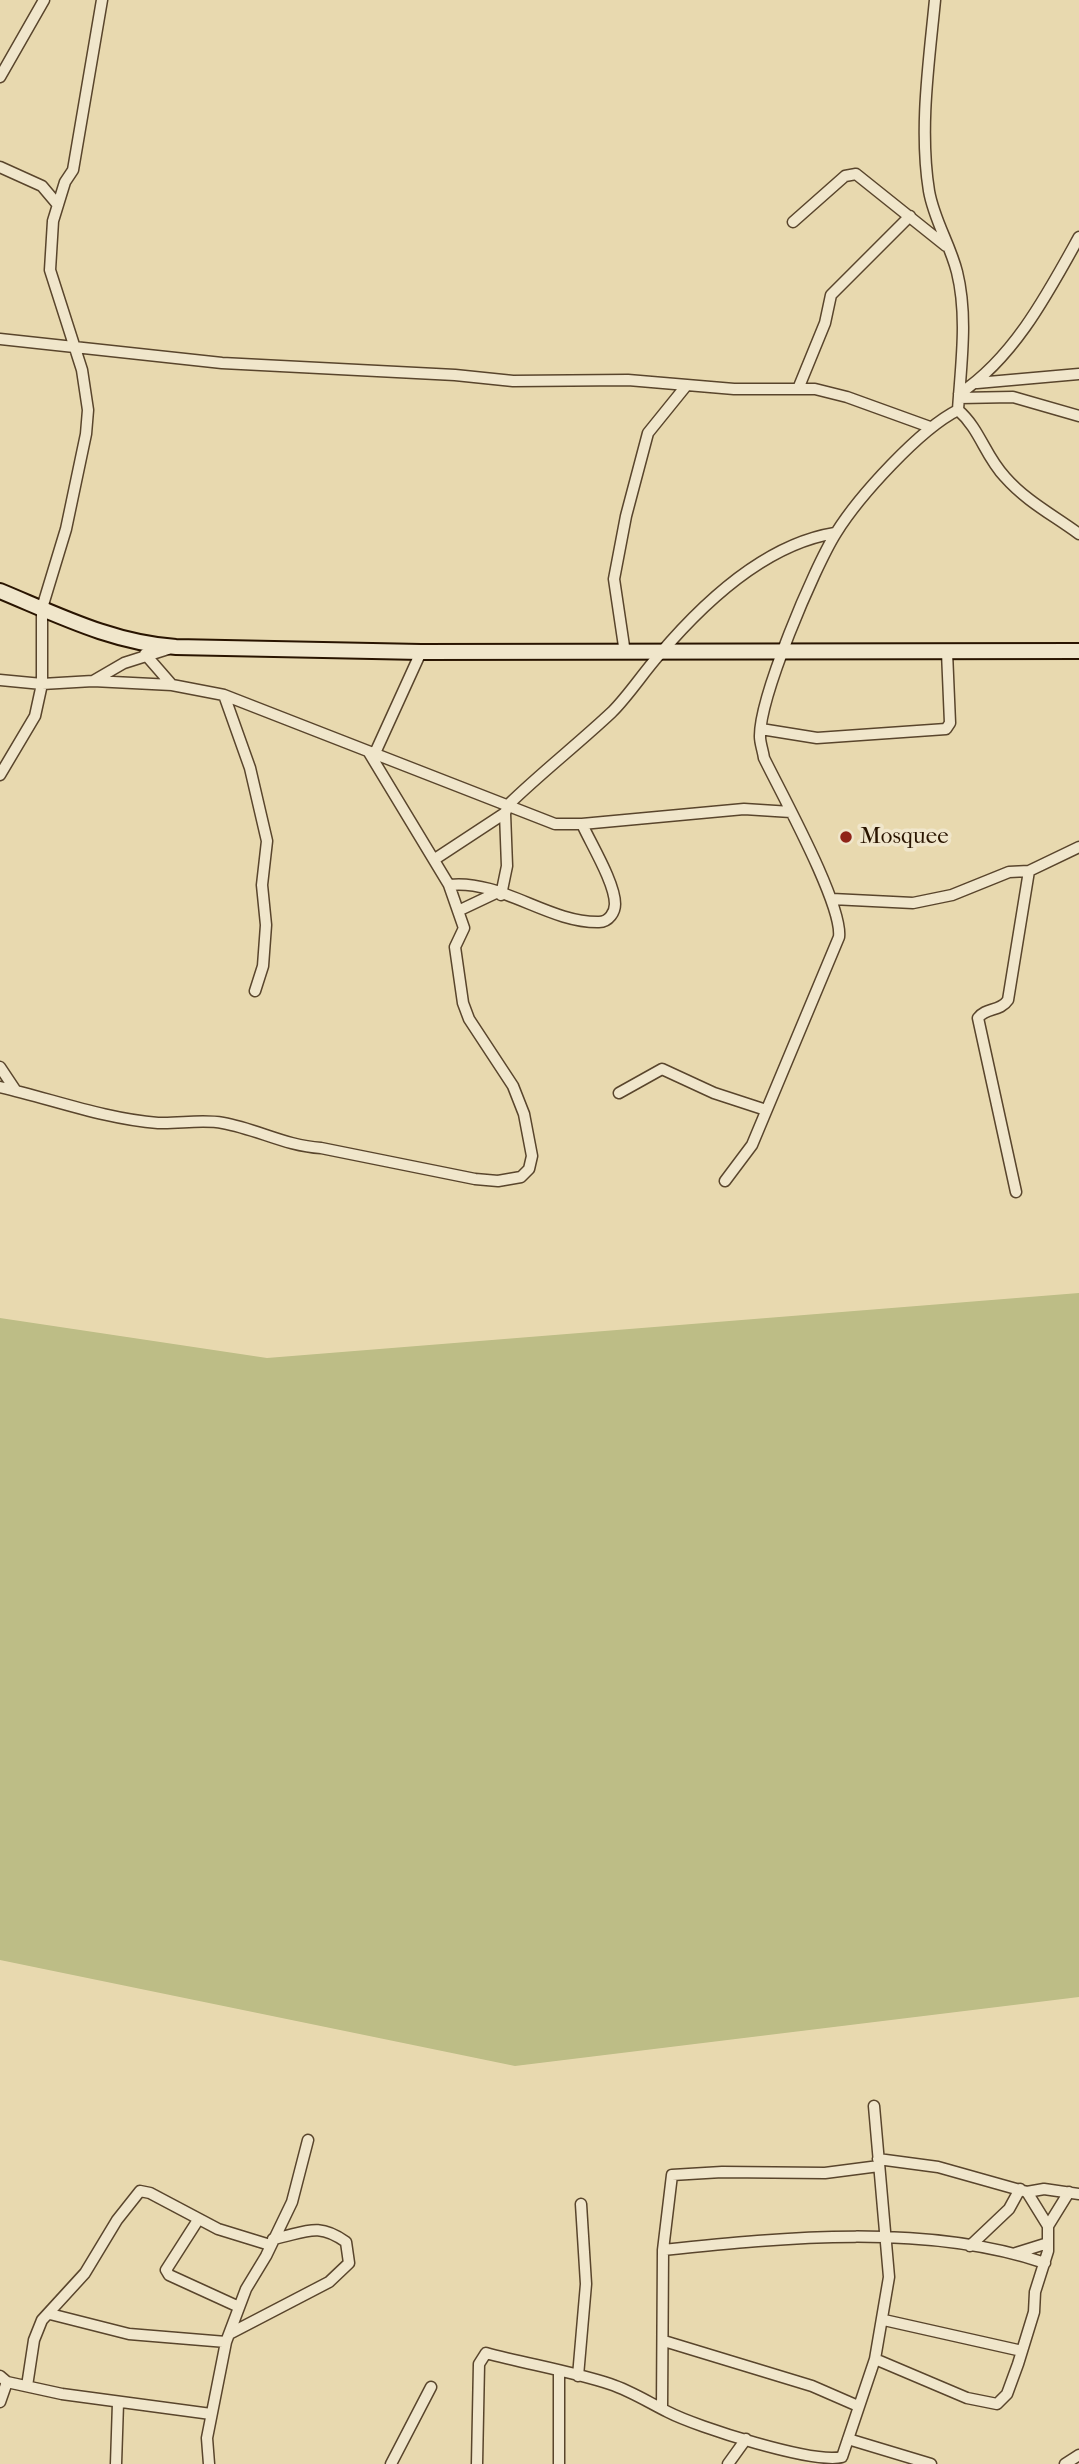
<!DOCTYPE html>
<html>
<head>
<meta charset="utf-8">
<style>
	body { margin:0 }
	canvas { display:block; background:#e8d9af }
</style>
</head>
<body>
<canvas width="1079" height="2464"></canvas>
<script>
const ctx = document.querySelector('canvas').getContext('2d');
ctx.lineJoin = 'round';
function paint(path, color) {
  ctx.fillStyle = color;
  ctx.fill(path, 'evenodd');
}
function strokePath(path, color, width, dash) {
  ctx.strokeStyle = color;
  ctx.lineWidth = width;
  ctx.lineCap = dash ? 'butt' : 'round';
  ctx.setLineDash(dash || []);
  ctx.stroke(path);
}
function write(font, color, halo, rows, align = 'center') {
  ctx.font = font + ' "IM FELL French Canon",serif';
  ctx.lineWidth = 7;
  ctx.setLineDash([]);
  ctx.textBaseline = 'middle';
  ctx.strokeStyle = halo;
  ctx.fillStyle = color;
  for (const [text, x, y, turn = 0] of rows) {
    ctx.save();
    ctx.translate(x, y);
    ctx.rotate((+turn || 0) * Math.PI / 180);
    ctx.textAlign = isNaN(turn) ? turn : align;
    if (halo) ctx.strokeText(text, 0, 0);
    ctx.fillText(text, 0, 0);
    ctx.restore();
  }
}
const green = new Path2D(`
	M1079 1293V1997L515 2066 0 1960V1318L267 1358Z`);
const street = new Path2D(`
	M935 0C929 62 919 129 929 191 934 220 950 244 957 272 968 316 961 364 958 410
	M0 77 44 0
	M0 167 42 186 58 205
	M793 222 845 176 856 174 946 246
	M0 339 222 363 455 375 513 381 628 380 734 389H815L847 397 930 427
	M977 383 1079 374
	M798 389 825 323 831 295 910 216
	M959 394C1014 358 1048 293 1079 237
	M959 398 1013 397 1079 416
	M625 653 614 579 626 516 648 433 686 386
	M145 654 172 685
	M0 680 42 684 93 681 124 663 168 649
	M93 681 172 685 224 695 555 824H582L744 809 791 812
	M224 695 250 768 267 841 262 885 266 925 263 966 255 991
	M761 729 817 738 946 729 950 723 947 652
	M375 753 421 652
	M0 775 35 716 42 684V608L66 529 86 434 88 410 82 370 50 270 53 221 65 182 73 170 102 0
	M435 859 505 813
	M449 885C501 879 548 923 599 922 609 922 615 912 615 904 615 883 591 844 582 824
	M501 895 507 866 505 813 509 804C542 772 578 744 612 712 629 695 643 673 659 655 703 603 766 544 835 533
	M832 899 913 903 952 895 1009 872 1029 871 1079 847
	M458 911 496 893
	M0 1067 16 1091
	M0 1087C52 1099 105 1119 158 1123 179 1124 201 1119 223 1123 257 1129 286 1146 321 1148L475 1179 498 1181 521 1177 529 1169 532 1156 524 1114 513 1086 469 1019 463 1003 455 947 464 928 449 885 368 751
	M619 1093 662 1069 714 1093 766 1110
	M725 1181 752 1145 839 937C843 905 781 793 764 758 763 751 760 743 760 737 759 698 814 568 836 533 859 496 920 429 958 410 980 429 985 456 1005 477 1026 501 1053 515 1079 534
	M1016 1192 978 1018C986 1007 1000 1012 1008 1000L1029 871
	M1027 2192 1044 2189 1079 2194
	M198 2220 166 2270 169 2275 239 2307
	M1048 2226 1069 2192
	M970 2246 1009 2209 1020 2189
	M663 2250C786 2237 925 2223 1045 2263
	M1016 2253 1048 2243
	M50 2314 129 2334 226 2342
	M884 2320 1022 2351
	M231 2333 329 2282 349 2263 346 2242C317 2221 305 2233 273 2239
	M664 2341 812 2386 858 2406
	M875 2359 967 2398 997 2404 1007 2394 1018 2364 1034 2312 1035 2292 1048 2251V2226L1027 2192 938 2167 878 2159
	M0 2376 7 2382 62 2394 211 2414
	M578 2376 586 2284 581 2204
	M27 2386 34 2340 42 2320 85 2273 117 2220 140 2191 150 2193 218 2229 270 2245
	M0 2402 7 2382
	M662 2409 663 2250 672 2175 722 2172 825 2173 879 2166
	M848 2439 931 2464
	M116 2464 118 2403
	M209 2464 207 2438 226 2342 246 2289 266 2256 292 2202 308 2140
	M391 2464 431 2387
	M477 2464 479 2364 486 2353C527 2364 570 2371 610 2384 631 2391 648 2402 668 2412 697 2427 813 2464 842 2457L875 2359 889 2277 874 2106
	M559 2464V2372
	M728 2464 746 2439
	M1065 2464 1079 2455`);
const secondary = new Path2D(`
	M0 591C58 615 113 643 176 647L421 652 1079 651`);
const markers = [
	[846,837,7,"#8f2418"]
];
const poiNames = [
	["Mosquee",860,837]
];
paint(green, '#bdbd86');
strokePath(street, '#59452c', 13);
strokePath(secondary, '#291400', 18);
strokePath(street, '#f0e6cb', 10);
strokePath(secondary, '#f0e6cb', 14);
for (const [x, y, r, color] of markers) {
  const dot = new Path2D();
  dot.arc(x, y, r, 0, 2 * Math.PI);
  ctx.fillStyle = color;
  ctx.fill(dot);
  strokePath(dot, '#f0e6cb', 2.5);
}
write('23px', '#291400', '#f0e6cb', poiNames, 'left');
</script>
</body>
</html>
